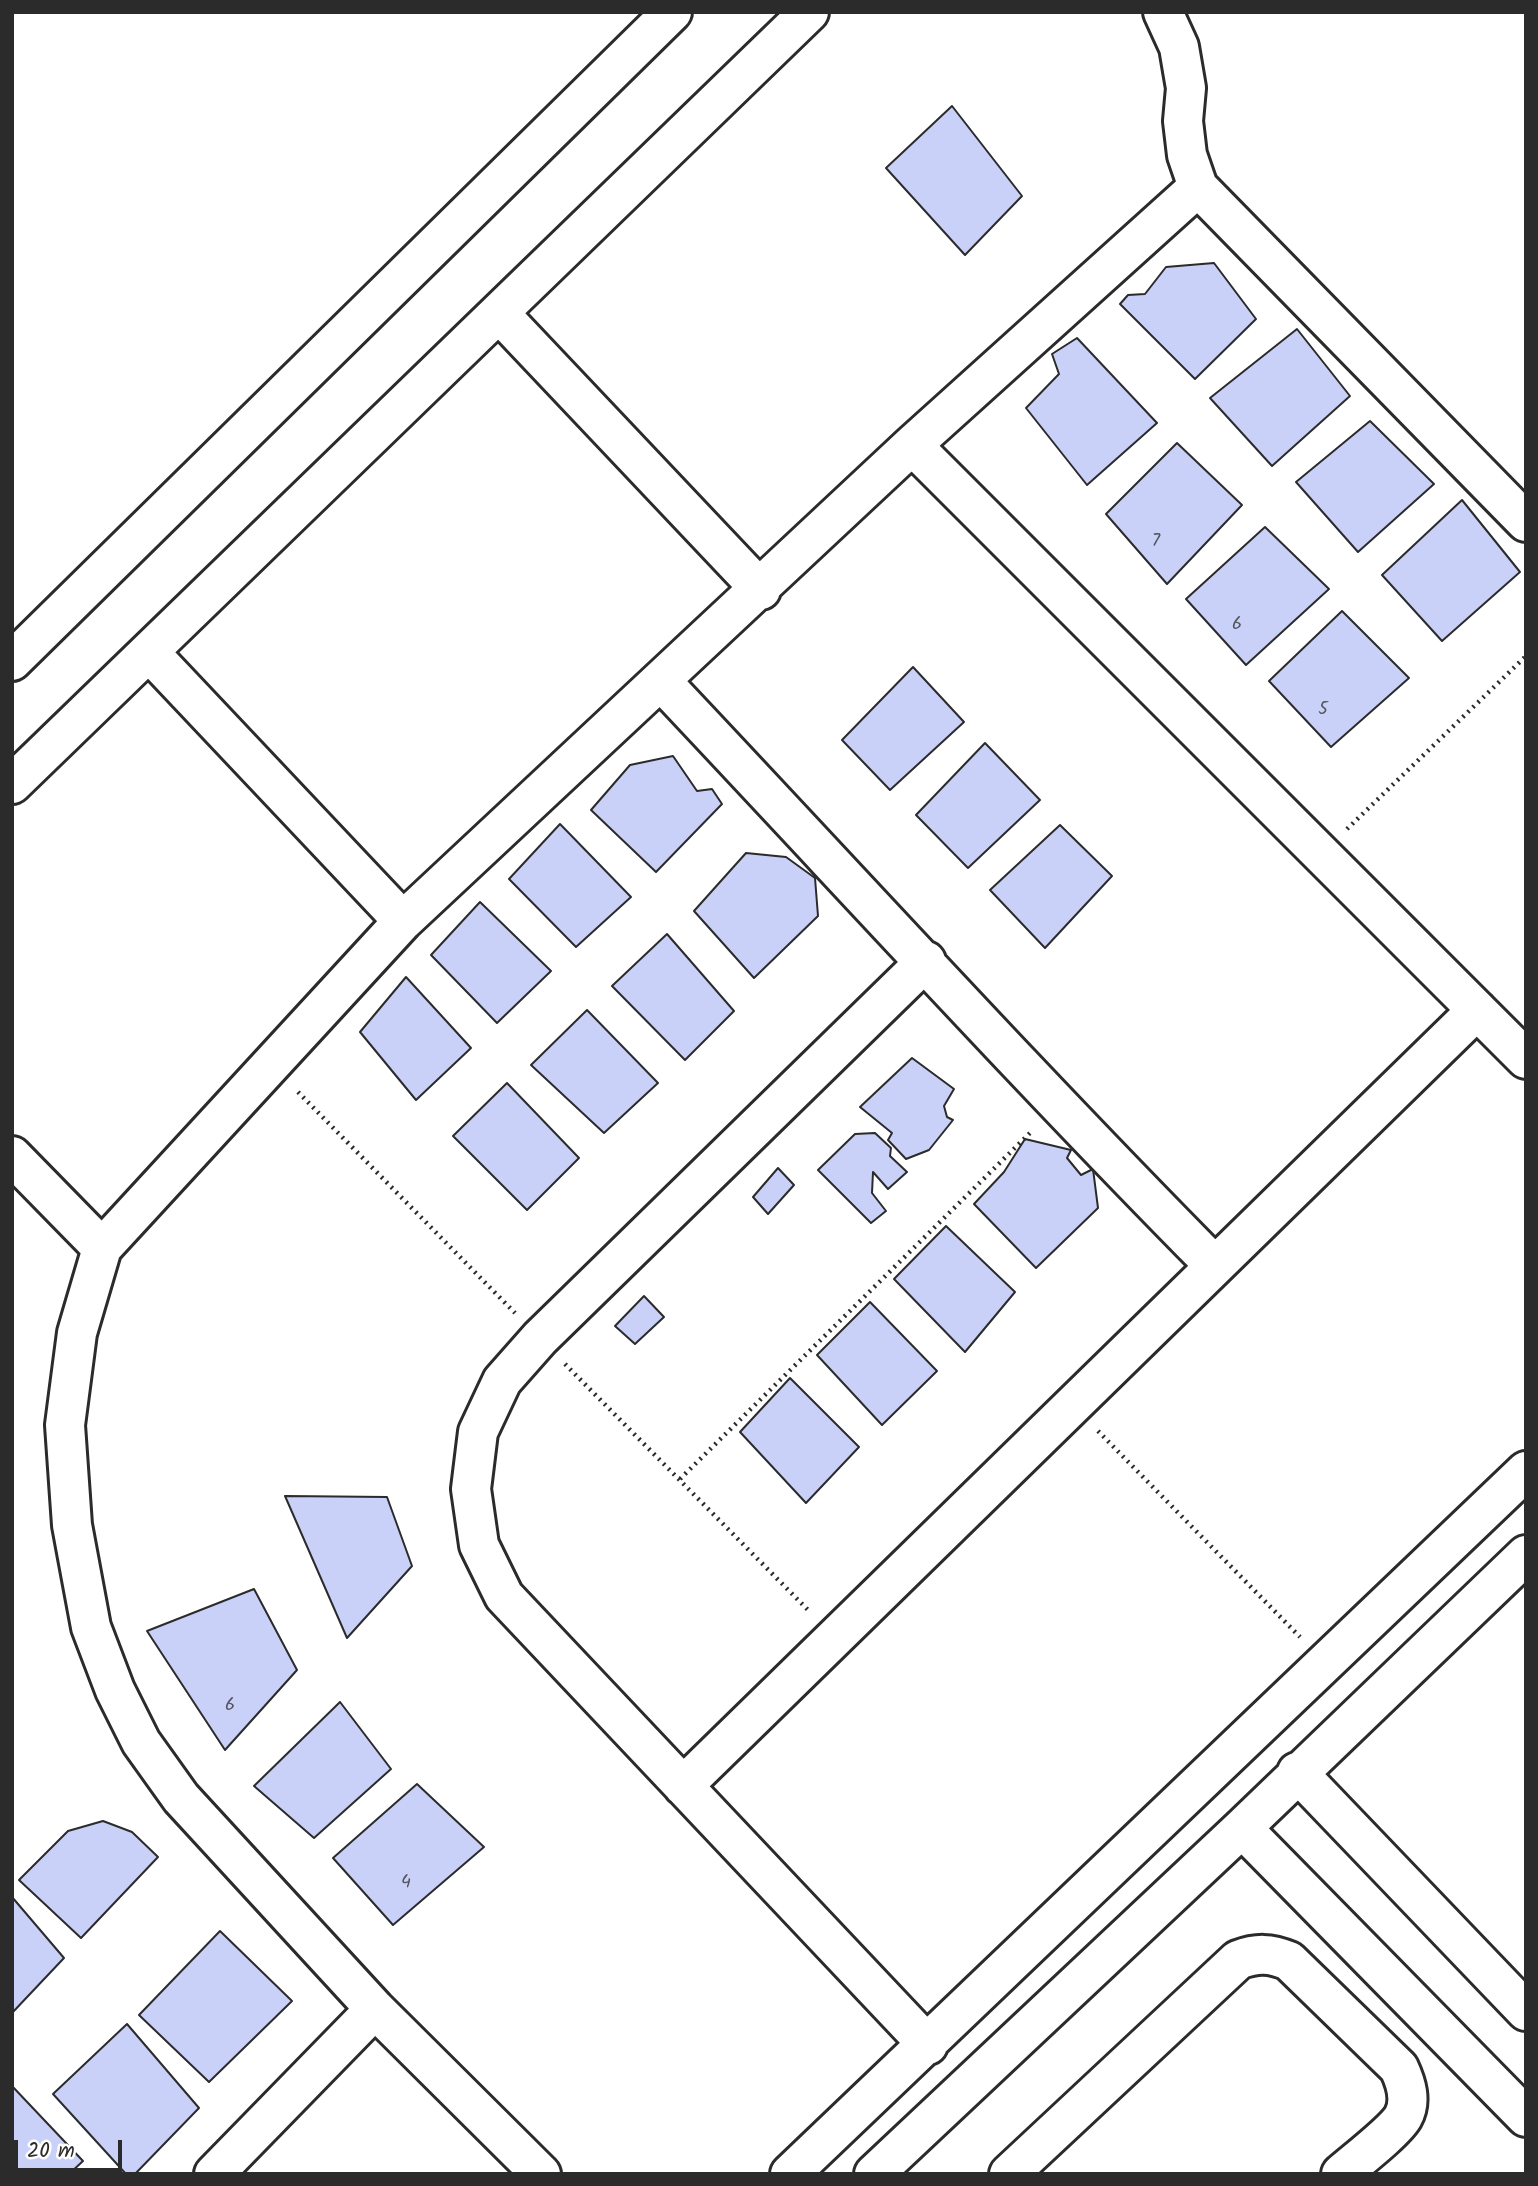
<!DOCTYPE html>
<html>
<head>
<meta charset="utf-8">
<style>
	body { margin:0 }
	#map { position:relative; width:1538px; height:2186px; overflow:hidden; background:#fff; font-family:Kalam,sans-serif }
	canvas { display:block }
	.frame { position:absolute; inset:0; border:14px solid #2b2b2b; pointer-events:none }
	.scale { position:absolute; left:14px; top:2140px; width:108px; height:32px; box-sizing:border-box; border:4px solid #2b2b2b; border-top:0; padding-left:9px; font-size:21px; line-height:24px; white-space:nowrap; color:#2b2b2b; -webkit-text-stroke:5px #fff; paint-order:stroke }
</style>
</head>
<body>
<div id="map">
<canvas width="1538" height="2186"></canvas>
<div class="frame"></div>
<div class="scale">20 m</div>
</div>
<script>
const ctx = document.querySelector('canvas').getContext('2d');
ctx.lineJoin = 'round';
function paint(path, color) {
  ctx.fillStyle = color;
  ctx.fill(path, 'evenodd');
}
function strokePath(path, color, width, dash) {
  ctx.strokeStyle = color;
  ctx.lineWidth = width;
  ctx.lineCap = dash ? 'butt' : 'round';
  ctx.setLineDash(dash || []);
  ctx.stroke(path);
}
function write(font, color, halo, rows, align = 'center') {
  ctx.font = font + ' Kalam,sans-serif';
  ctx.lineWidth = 5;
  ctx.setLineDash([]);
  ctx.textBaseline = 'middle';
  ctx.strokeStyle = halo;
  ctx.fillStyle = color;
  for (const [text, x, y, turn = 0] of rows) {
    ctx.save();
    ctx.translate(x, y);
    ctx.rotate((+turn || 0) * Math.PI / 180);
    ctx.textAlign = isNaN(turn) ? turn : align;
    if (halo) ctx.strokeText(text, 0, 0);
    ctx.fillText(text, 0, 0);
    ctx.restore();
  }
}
const building = new Path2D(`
	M952 106 1022 196 965 255 886 168Z
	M1214 263 1256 319 1195 379 1120 304 1128 295 1145 294 1166 267Z
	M1297 329 1350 396 1272 466 1210 398Z
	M1077 338 1157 423 1087 485 1026 408 1059 374 1052 354Z
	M1370 421 1434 484 1358 552 1296 482Z
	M1177 443 1242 505 1167 584 1106 514Z
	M1462 500 1520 572 1442 641 1382 575Z
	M1265 527 1329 589 1246 665 1186 599Z
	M1342 611 1409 678 1331 747 1269 681Z
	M913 667 964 722 890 790 842 740Z
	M985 743 1040 800 968 868 916 815Z
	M673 756 697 791 712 789 722 804 656 872 591 810 630 765Z
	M560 824 631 897 576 947 509 879Z
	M1060 825 1112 876 1045 948 990 890Z
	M746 853 786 857 815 878 818 916 754 978 694 911Z
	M480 902 551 971 497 1023 431 955Z
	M667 934 734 1011 685 1060 612 986Z
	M406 977 471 1048 416 1100 360 1032Z
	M587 1010 658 1083 604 1133 531 1065Z
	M912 1058 954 1089 944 1106 947 1117 953 1120 929 1150 906 1159 888 1140 892 1133 860 1107Z
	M507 1083 579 1158 527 1210 453 1136Z
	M875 1133 891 1148 890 1156 907 1172 888 1189 873 1172 872 1193 886 1211 871 1223 818 1170 855 1134Z
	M1025 1139 1071 1150 1067 1158 1081 1175 1093 1169 1098 1208 1036 1268 974 1204 1004 1172Z
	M778 1168 794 1185 768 1214 753 1197Z
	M946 1226 1015 1292 965 1352 894 1279Z
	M644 1296 664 1317 635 1344 615 1326Z
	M870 1302 937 1371 882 1425 817 1355Z
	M790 1378 859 1447 806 1503 740 1432Z
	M285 1496 387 1497 412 1566 347 1638Z
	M254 1589 297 1670 225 1750 147 1631Z
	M340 1702 391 1769 314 1838 254 1786Z
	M417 1784 484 1847 393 1925 333 1858Z
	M103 1821 132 1832 158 1857 81 1938 19 1880 68 1831Z
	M12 1897 64 1958 12 2013Z
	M220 1931 292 2001 209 2082 139 2015Z
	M127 2024 199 2108 135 2174H126L53 2094Z
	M12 2086 83 2161 69 2174H12Z`);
const path = new Path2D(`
	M1347 829 1526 656
	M298 1092 515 1313
	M565 1364 810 1612
	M1098 1431 1300 1637
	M680 1479 1033 1130`);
const minor = new Path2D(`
	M1163 12 1179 47 1186 88 1183 121 1187 155 1198 187 1526 522
	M499 313 761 590
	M912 445 1526 1059
	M149 652 403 921
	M12 661 672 12
	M662 682C846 877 1026 1075 1215 1266
	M12 784 809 12
	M926 961 540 1338 502 1381 478 1432 471 1489 479 1545 504 1596 928 2045
	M12 1156 102 1248
	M1297 1772 1526 2011
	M683 1786 1477 1010
	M1242 1828 1526 2117
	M214 2174 375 2009
	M541 2174 375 2009 181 1798 141 1742 115 1690 91 1627 72 1525 65 1425 77 1333 102 1248 403 921 912 445 1198 187
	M790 2174 1526 1471
	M874 2174 1242 1828 1526 1555
	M1009 2174 1238 1960C1257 1953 1270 1953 1289 1961L1399 2068C1406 2083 1412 2101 1403 2117 1395 2131 1356 2161 1341 2174`);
const numberNames = [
	["7",1156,543],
	["6",1237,626],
	["5",1323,711],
	["6",230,1707],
	["4",406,1884]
];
paint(building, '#cad1f9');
strokePath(building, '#2b2b2b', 2);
strokePath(minor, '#2b2b2b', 44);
strokePath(path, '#2b2b2b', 4.5, [2, 5]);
strokePath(minor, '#fff', 38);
write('18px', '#53545e', null, numberNames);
</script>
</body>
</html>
